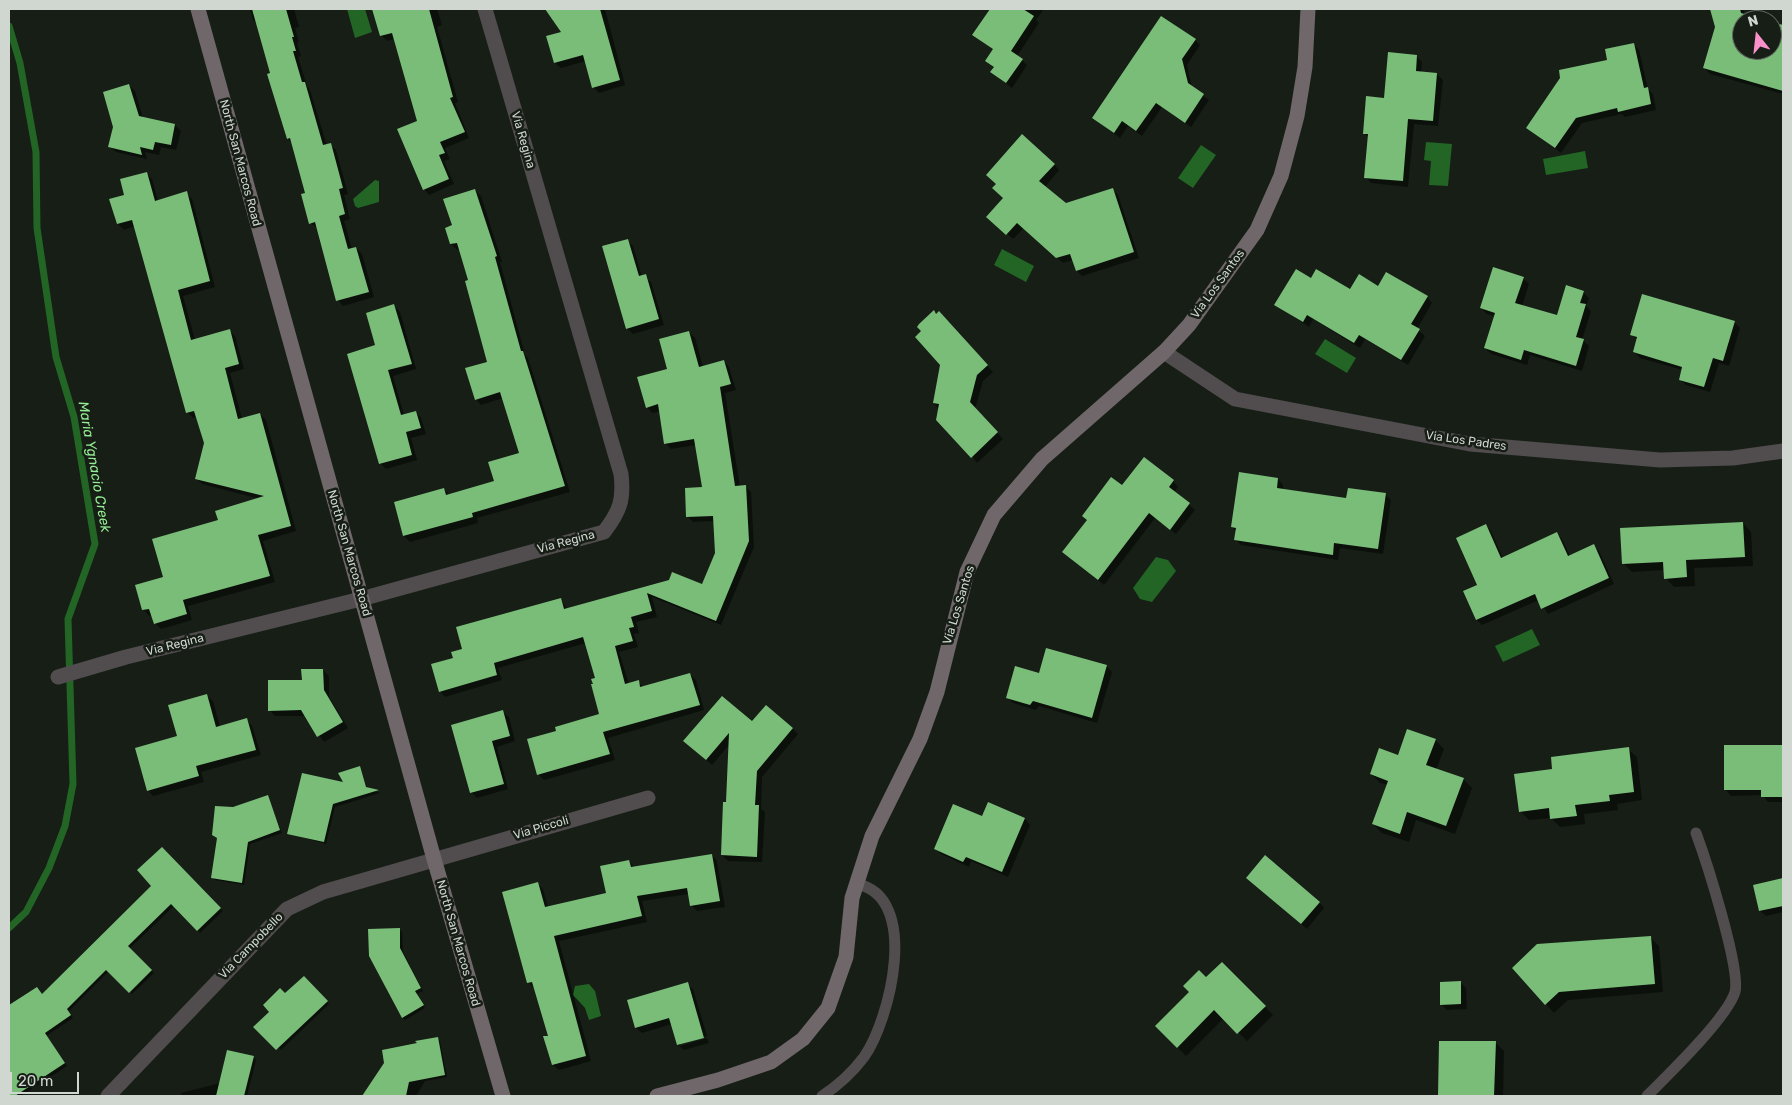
<!DOCTYPE html>
<html>
<head>
<meta charset="utf-8">
<style>
	body { margin:0 }
	#map { position:relative; width:1792px; height:1105px; overflow:hidden; background:#161e16; font-family:Rubik,sans-serif }
	canvas { display:block }
	.frame { position:absolute; inset:0; border:10px solid #d0d6d0; pointer-events:none }
	.north { position:absolute; left:1732px; top:10px; width:50px; height:50px; box-sizing:border-box; background:#161e16; border:1px solid #606860; border-radius:50%; rotate:344deg; font-size:14px; font-weight:700; line-height:20px; text-align:center; color:#d0d6d0 }
	.north::after { content:''; display:block; margin:auto; width:18px; height:22px; background:#f990ca; clip-path:polygon(50% 0,100% 100%,50% 72%,0 100%) }
	.scale { position:absolute; left:10px; top:1072px; width:69px; height:22px; box-sizing:border-box; border:2px solid #d0d6d0; border-top:0; padding-left:6px; font-size:15px; line-height:18px; white-space:nowrap; color:#d0d6d0; -webkit-text-stroke:4px #161e16; paint-order:stroke }
</style>
</head>
<body>
<div id="map">
<canvas width="1792" height="1105"></canvas>
<div class="frame"></div>
<div class="north">N</div>
<div class="scale">20 m</div>
</div>
<script>
const ctx = document.querySelector('canvas').getContext('2d');
ctx.lineJoin = 'round';
function paint(path, color) {
  ctx.fillStyle = color;
  ctx.fill(path, 'evenodd');
}
function strokePath(path, color, width, dash) {
  ctx.strokeStyle = color;
  ctx.lineWidth = width;
  ctx.lineCap = dash ? 'butt' : 'round';
  ctx.setLineDash(dash || []);
  ctx.stroke(path);
}
function write(font, color, halo, rows, align = 'center') {
  ctx.font = font + ' Rubik,sans-serif';
  ctx.lineWidth = 5;
  ctx.setLineDash([]);
  ctx.textBaseline = 'middle';
  ctx.strokeStyle = halo;
  ctx.fillStyle = color;
  for (const [text, x, y, turn = 0] of rows) {
    ctx.save();
    ctx.translate(x, y);
    ctx.rotate((+turn || 0) * Math.PI / 180);
    ctx.textAlign = isNaN(turn) ? turn : align;
    if (halo) ctx.strokeText(text, 0, 0);
    ctx.fillText(text, 0, 0);
    ctx.restore();
  }
}
const water = new Path2D(`
	M347 9H365L372 32 355 38Z
	M1426 142 1452 144 1448 186 1429 185 1431 161 1424 160Z
	M1201 145 1216 155 1193 188 1178 178Z
	M1585 151 1588 168 1546 175 1543 159Z
	M375 180 379 181V202L358 208 355 206 353 199Z
	M1002 249 1034 266 1026 282 994 265Z
	M1325 339 1356 358 1347 373 1315 354Z
	M1156 557 1168 560 1176 571 1152 602 1140 599 1133 588Z
	M1532 629 1540 645 1503 662 1495 646Z
	M589 984 595 991 601 1016 589 1020 585 1008 573 995 575 986Z`);
const shadow = new Path2D(`
	M250 9H294L299 27 295 28 299 42 297 43 301 56 298 57 307 86 310 90 327 146 330 145 336 150 348 194 344 195 350 219 344 221 352 249 356 248 362 254 374 297 343 306 338 300 318 228 310 223 306 194 292 143 288 139 258 24 253 20Z
	M373 9H437L442 25 437 27 458 102 455 103 469 138 445 148 450 159 444 161 454 184 429 195 424 189 418 121 395 39 387 41 381 35Z
	M546 9H605L625 85 599 93 593 87 586 61 561 68 555 63 548 36 563 32Z
	M991 9H1044L1036 20 1039 23 1017 56 1027 65 1012 88 991 72 994 68 987 60 994 50 974 35Z
	M1712 9H1743L1745 15 1762 20H1742V50H1772V23L1783 26V94L1710 74 1704 68 1717 27Z
	M1195 40 1200 45 1187 65 1192 88 1209 100 1191 127 1162 107 1142 136 1128 126 1120 138 1094 118Z
	M1633 44 1639 50 1648 89 1653 94 1656 110 1625 117 1622 114 1582 123 1561 153 1527 128 1609 61Z
	M1416 56 1422 62 1421 73 1437 74 1443 80 1438 126 1414 124 1408 187 1371 183 1366 177 1369 138 1364 133 1385 99Z
	M129 85 135 91 143 118 175 125 181 131 176 150 161 147 159 155 145 152 147 159 116 152 110 147Z
	M1054 164 1059 170 1045 187 1066 204 1112 189 1118 195 1139 258 1082 276 1077 271 1073 260 1063 263 1024 228 1013 239 994 222Z
	M146 173 152 179 158 201 186 193 192 199 215 287 183 296 195 340 230 331 235 336 244 369 230 373 242 419 260 414 266 420 296 531 263 541 275 582 188 606 192 620 161 629 155 623 152 615 149 616 144 610 164 578 219 521 260 499 202 484 196 478 205 443 197 417 193 418 187 412 135 226 124 230 118 224 126 195Z
	M475 190 481 196 502 262H500L525 355 528 358 570 492 477 518 478 523 410 542 404 536 395 502 444 489 450 495 496 482 520 454 503 398 481 405 476 399 488 363 470 281 460 249 457 250 451 244 453 226Z
	M627 241 633 246 642 277 645 276 651 282 664 325 633 334 627 328Z
	M1523 278 1529 284 1522 306 1558 316 1583 292 1589 298 1586 306 1591 311 1582 340 1589 346 1582 371 1530 355 1527 365 1491 354 1485 348 1495 316 1487 314 1481 308Z
	M1311 280 1350 291 1378 288 1427 297 1432 303 1417 329 1425 336 1408 365 1365 339 1360 348 1313 319 1309 327 1276 305Z
	M394 306 400 312 416 369 393 376 404 415 416 412 421 418 426 434 411 438 417 460 386 469 380 463 377 346Z
	M936 315 944 319 993 372 983 381 975 409 1003 439 977 463 934 403 941 365Z
	M1734 322 1740 328 1729 366 1719 363 1710 392 1686 385 1680 380 1683 370 1640 358 1634 352 1637 340 1632 335Z
	M689 332 695 338 703 367 724 361 729 367 736 390 725 393 740 487H746L751 492 754 547 721 625 652 597 657 617 636 622 639 633 634 634 638 647 619 652 629 684 638 682 644 687 690 674 696 680 704 710 608 738 615 760 544 780 538 774 601 715 597 679 586 643 498 668 502 680 445 697 440 691 454 658 464 650 561 600 568 610 670 581 702 586 716 553 715 521 693 522 687 516 703 489 696 445 671 449 665 443 661 411 652 413 647 407Z
	M1278 479 1283 485V490L1348 500 1386 495 1391 500 1383 554 1340 548 1338 560 1241 545 1235 539 1237 532 1232 527Z
	M1173 481 1178 487 1174 492 1195 510 1176 534 1155 518 1104 585 1063 552 1122 487Z
	M1743 523 1751 532 1753 566 1694 568 1695 586 1674 587 1666 578 1665 570 1632 572 1623 563Z
	M1486 526 1491 531 1503 558 1557 534 1562 539 1570 556 1593 546 1599 551 1614 584 1548 614 1539 600 1482 625 1477 620Z
	M1106 666 1112 672 1097 723 1039 706 1036 710 1013 703 1007 697Z
	M323 670 329 676V697L348 728 324 742 306 716H275L269 710 303 681Z
	M207 696 213 701 220 727 247 720 252 726 261 755 201 772 204 782 153 796 148 790 178 737Z
	M503 712 509 717 515 741 497 747 508 789 477 798 472 793 453 726Z
	M1783 712V802H1768L1763 795 1731 796 1726 790V746H1783Z
	M753 723 792 728 798 734 762 777 761 809 765 812 762 862 728 861 722 855 727 803 730 744 712 765 691 747Z
	M1435 740 1444 749 1436 770 1463 779 1472 788 1455 834 1416 820 1409 842 1382 833 1373 824 1388 785 1380 783 1371 774 1398 756Z
	M1628 749 1637 757 1642 800 1617 804 1618 810 1584 814 1585 824 1560 827 1551 818 1529 820 1520 811 1554 770Z
	M360 768 367 789 380 793 335 807 326 844 288 833 346 784Z
	M267 796 282 833 250 844 244 885 215 880 213 878 218 839 213 835 233 809Z
	M989 804 1025 819 1030 825 1008 877 971 861 969 867 941 854 935 849 983 818Z
	M162 848 223 911 200 933 174 906 129 949 154 973 132 994 109 971 68 1012 73 1018 46 1036 67 1066 21 1096H9V1026L15 1022 9 1012V1007L37 988 42 995 153 886Z
	M712 855 717 861 725 907 697 911 691 905 689 894 642 901 647 922 559 941 591 1061 559 1070 553 1065 550 1037 534 988 528 982 537 883 543 889 548 907 608 894 629 861 635 868Z
	M1783 880V912L1766 916 1760 911 1754 886Z
	M1253 883 1319 902 1324 908 1307 929Z
	M399 929 402 932 403 952 423 991 417 994 425 1008 405 1020 403 1018Z
	M1650 937 1659 946 1663 992 1568 1000 1554 1013 1514 968Z
	M1222 963 1273 1015 1247 1041 1224 1018 1186 1056 1157 1026Z
	M304 977 329 1004 281 1050 255 1027Z
	M1461 983 1466 988 1467 1009 1447 1010 1441 1004Z
	M687 984 693 989 707 1036 680 1043V1046L707 1038 709 1043 684 1050 678 1045 672 1024 642 1033 636 1028Z
	M437 1038 440 1041 447 1077 425 1081 416 1096H364L385 1063 419 1044Z
	M1441 1042H1495L1504 1051 1503 1096H1440Z
	M253 1057 256 1060 247 1096H182L181 1093 220 1083Z`);
const stream = new Path2D(`
	M9 26 20 63 36 152 37 228 56 357 74 417 95 544 68 619 73 784 65 826 49 868 26 912 9 928`);
const building = new Path2D(`
	M252 9H286L294 37H292L296 51H293L302 82H305L323 145 331 143 343 188 339 189 345 214 339 216 348 249 356 247 369 292 336 301 315 222 309 224 301 194 305 193 290 138 287 139 267 74 270 73Z
	M372 9H429L453 97 450 98 465 132 440 142 445 153 439 155 449 179 423 190 397 129 417 121 392 33 380 36Z
	M545 9H600L620 80 592 88 583 55 554 63 546 36 561 32Z
	M990 9H1023L1034 16 1011 51 1023 59 1006 83 990 72 994 67 985 61 993 49 972 35Z
	M1710 9H1740L1741 13 1766 20H1742V50H1772V22L1783 25V91L1703 68 1715 27Z
	M1161 16 1196 39 1182 59 1188 83 1204 94 1185 123 1156 103 1136 131 1122 121 1114 133 1092 118Z
	M1634 43 1644 88 1648 87 1651 104 1618 112 1617 108 1576 118 1555 148 1526 128 1560 78 1559 70 1607 60 1605 49Z
	M1388 52 1417 55 1416 71 1437 73 1433 121 1408 119 1403 181 1364 178 1368 134H1363L1366 96 1384 98Z
	M129 84 139 116 175 124 171 145 155 142 153 150 140 147 142 155 108 147 113 127 103 92Z
	M1022 134 1055 164 1039 181 1066 203 1113 188 1134 252 1076 271 1070 254 1056 258 1017 223 1006 235 986 217 1003 198 992 188 996 184 986 175Z
	M147 172 155 201 187 191 210 281 178 290 191 340 230 329 239 364 225 368 238 419 260 413 291 526 258 535 270 576 183 600 187 614 154 624 149 609 142 610 135 585 163 577 152 539 218 520 215 511 264 496 195 479 204 443 194 411 186 413 132 220 117 224 109 199 124 195 120 179Z
	M475 189 497 256 495 257 521 351H523L565 486 472 513 473 517 403 536 394 502 444 488 446 495 494 481 488 462 519 453 500 392 475 400 465 368 487 362 465 281 468 280 457 243 450 244 445 228 452 225 443 199Z
	M628 239 639 276 646 274 659 319 626 329 602 246Z
	M1493 267 1524 277 1515 303 1557 315 1566 285 1584 291 1580 303 1586 304 1576 337 1584 339 1576 366 1524 350 1521 360 1484 348 1495 313 1480 308Z
	M1296 269 1311 278 1316 269 1350 289 1359 274 1378 286 1386 272 1428 296 1411 324 1420 329 1401 360 1359 335 1354 343 1307 315 1303 322 1274 305Z
	M1642 294 1735 321 1723 361 1713 358 1704 387 1679 380 1682 367 1633 352 1637 337 1630 335Z
	M394 304 412 364 388 370 401 415 416 411 421 428 406 432 412 455 379 464 347 354 375 345 366 313Z
	M934 310 936 314 939 311 988 365 977 375 970 402 998 432 971 458 936 420 939 404 933 403 940 365 915 337 921 331 917 327 919 324Z
	M689 331 699 367 724 360 731 384 720 387 735 486 746 485 749 541 716 621 647 593 652 611 631 617 634 627 629 628 633 641 615 646 625 684 639 680 640 687 690 673 700 705 603 732 610 754 537 775 527 739 556 731 555 727 599 714 591 684H593L591 679 595 678 583 637 494 663 497 675 439 692 431 664 453 658 451 652 462 649 456 627 561 598 564 609 669 580 672 572 702 584 715 553 713 516 686 517 685 488 702 487 694 439 664 444 658 404 646 408 637 377 667 369 659 339Z
	M1144 457 1174 480 1169 487 1190 503 1170 530 1149 513 1098 580 1062 552 1087 520 1082 516 1111 477 1122 485Z
	M1239 472 1278 478 1277 488 1346 498 1348 488 1386 493 1378 549 1334 543 1333 555 1234 540 1236 528 1231 527Z
	M1743 522 1745 557 1686 560 1687 577 1664 579 1663 562 1622 564 1620 528Z
	M1486 524 1501 558 1557 532 1568 556 1594 544 1609 578 1541 609 1535 594 1476 620 1463 591 1477 585 1456 538Z
	M1046 648 1107 665 1092 718 1033 701 1030 705 1006 698 1015 666 1039 673Z
	M301 669H323L324 690 343 722 317 737 301 710 268 711V680H302Z
	M207 694 216 727 247 718 256 750 196 766 199 776 147 791 135 748 177 736 168 705Z
	M722 696 752 721 766 705 793 728 757 771 755 805H759L757 857 721 855 723 802H726L729 733 706 760 683 741Z
	M503 710 510 736 492 741 504 784 470 793 451 725Z
	M1407 729 1436 739 1426 765 1464 778 1446 826 1407 812 1400 834 1372 824 1388 781 1370 774 1379 748 1398 755Z
	M1724 745H1783L1782 797H1761V790H1724Z
	M1629 747 1634 792 1609 795 1610 801 1575 805 1577 816 1550 819 1549 808 1519 812 1514 774 1552 769 1551 757Z
	M360 766 366 787 379 790 333 804 324 842 287 834 302 773 343 782 338 773Z
	M268 795 280 830 248 842 242 883 211 878 217 838 212 835 215 806 233 807Z
	M988 802 1025 818 1002 872 966 857 963 862 934 849 953 804 982 816Z
	M162 847 221 908 197 931 171 904 128 946 152 970 129 993 106 970 67 1009 71 1015 45 1033 65 1063 15 1096H9V1005L37 987 42 994 151 886 137 870Z
	M712 854 720 901 690 906 687 888 637 896 642 916 554 936 586 1056 552 1065 543 1036H548L532 982 527 983 502 892 538 882 545 907 606 893 600 866 629 860 631 867Z
	M1265 855 1320 902 1301 924 1246 878Z
	M1783 878V906L1759 911 1753 885Z
	M400 928V948L421 988 415 991 424 1005 402 1018 369 956 368 929Z
	M1651 936 1655 984 1559 992 1545 1005 1512 968 1537 944Z
	M1222 962 1266 1006 1237 1034 1214 1010 1177 1048 1155 1026 1189 992 1183 986 1199 970 1206 977Z
	M304 976 328 1001 276 1050 253 1027 269 1012 263 1005 280 988 285 993Z
	M1461 981V1004L1440 1005V982Z
	M688 982 704 1038 677 1045 669 1018 635 1028 627 1000Z
	M438 1037 445 1075 409 1082 406 1096H362L384 1063 382 1050 417 1043 415 1041Z
	M1439 1041H1496L1494 1096H1438Z
	M227 1050 254 1056 244 1096H216Z`);
const lane = new Path2D(`
	M822 1096C839 1085 852 1073 864 1057 890 1020 921 897 857 884
	M1647 1096C1668 1075 1727 1018 1735 992 1741 969 1706 860 1696 833`);
const street = new Path2D(`
	M1164 352 1235 399 1470 444 1660 460 1733 458 1783 451
	M58 677 126 657 361 599 604 532C620 511 624 500 621 474L485 9
	M108 1096 287 909 323 892 648 798`);
const secondary = new Path2D(`
	M198 9 434 859 503 1096
	M657 1096 718 1080 771 1062 803 1039 828 1008 846 957 852 898 872 836 920 739 937 692 967 572 994 515 1042 459 1164 352 1189 325 1257 230 1281 176 1297 116 1305 67 1308 9`);
const streetNames = [
	["Via Regina",523,140,74],
	["North San Marcos Road",240,163,75],
	["Via Los Santos",1218,284,-54],
	["Via Los Padres",1466,441,8],
	["Via Regina",566,542,-15],
	["North San Marcos Road",349,553,74],
	["Via Los Santos",959,605,-73],
	["Via Regina",175,645,-14],
	["Via Piccoli",541,828,-16],
	["North San Marcos Road",458,943,74],
	["Via Campobello",251,946,-46]
];
const waterNames = [
	["Maria Ygnacio Creek",94,467,80]
];
paint(water, '#226525');
paint(shadow, '#0007');
strokePath(stream, '#226525', 7);
paint(building, '#7abd79');
strokePath(lane, '#514c4e', 11);
strokePath(street, '#514c4e', 15);
strokePath(secondary, '#70676b', 15);
write('12px', '#d0d6d0', '#161e16', streetNames);
write('italic 14px', '#94ec93', '#161e16', waterNames);
</script>
</body>
</html>
